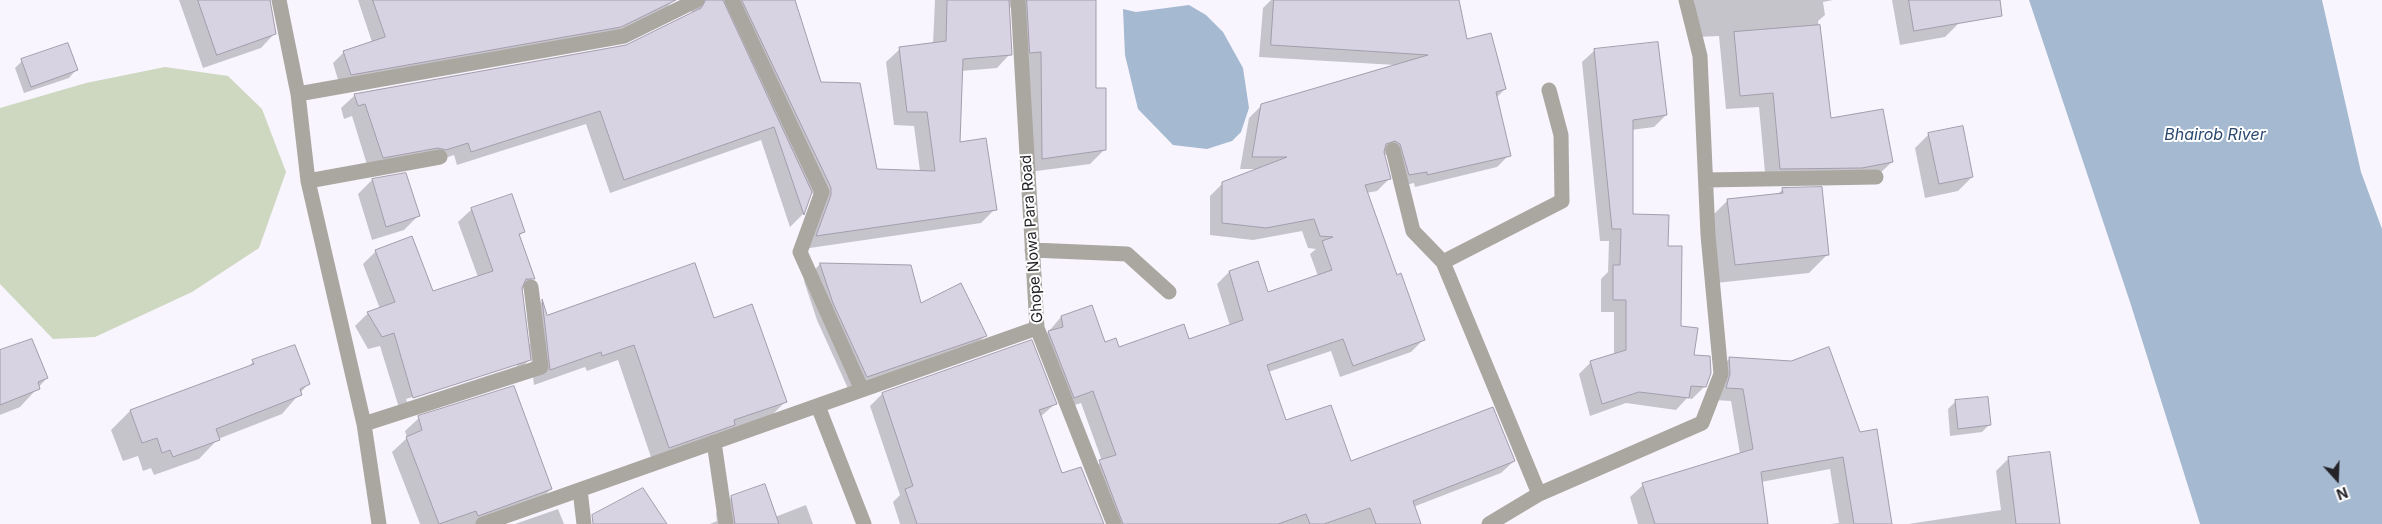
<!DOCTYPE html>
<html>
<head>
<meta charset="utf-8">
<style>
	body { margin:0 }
	#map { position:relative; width:2382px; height:524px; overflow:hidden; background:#f8f5fe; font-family:Inter,sans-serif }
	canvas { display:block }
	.north { position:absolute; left:2312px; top:454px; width:50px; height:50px; -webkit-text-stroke:4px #fff; paint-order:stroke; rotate:160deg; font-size:14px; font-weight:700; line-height:20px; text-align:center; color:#252328 }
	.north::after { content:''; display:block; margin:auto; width:18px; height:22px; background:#252328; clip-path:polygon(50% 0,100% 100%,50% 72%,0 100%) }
</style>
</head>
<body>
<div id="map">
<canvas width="2382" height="524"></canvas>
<div class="north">N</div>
</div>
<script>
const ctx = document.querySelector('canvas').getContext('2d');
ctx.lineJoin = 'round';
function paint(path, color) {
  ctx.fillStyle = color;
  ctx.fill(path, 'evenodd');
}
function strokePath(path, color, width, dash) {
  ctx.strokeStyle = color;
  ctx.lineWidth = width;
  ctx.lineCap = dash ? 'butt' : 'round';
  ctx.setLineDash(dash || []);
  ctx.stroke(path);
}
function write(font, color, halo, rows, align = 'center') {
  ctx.font = font + ' Inter,sans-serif';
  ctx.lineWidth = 4;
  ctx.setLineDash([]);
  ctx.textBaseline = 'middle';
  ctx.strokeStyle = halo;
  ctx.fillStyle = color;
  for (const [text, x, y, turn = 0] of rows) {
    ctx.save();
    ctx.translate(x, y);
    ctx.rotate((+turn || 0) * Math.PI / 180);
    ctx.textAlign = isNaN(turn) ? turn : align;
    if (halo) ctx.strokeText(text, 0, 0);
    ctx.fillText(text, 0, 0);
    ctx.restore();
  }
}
const green = new Path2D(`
	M165 67 228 76 262 109 286 172 259 248 192 292 95 337 53 339 0 284V108L86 83Z`);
const water = new Path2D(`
	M2029 0H2322L2361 172 2382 229V524H2200L2130 302Z
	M1189 5 1206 15 1223 32 1243 68 1249 108 1241 132 1232 141 1207 149 1173 145 1138 109 1125 55 1123 9 1136 12Z`);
const shadow = new Path2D(`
	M179 0H270L275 33 261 48 203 68Z
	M358 0H674L663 11 609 38 340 86 333 63 344 52 372 42Z
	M699 0H777L820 83 876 170 920 171 914 126 894 125 886 62 900 49 933 44 935 0H1095L1094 90 1104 150 1090 164 1029 172 1014 14 1008 3 1010 54 997 68 961 71 959 144 995 209 981 223 803 249 817 203 811 190 803 214 790 227 761 140 610 193 586 124 457 165 454 155 431 163 369 171 352 116 344 119 341 108 355 95 626 46 693 14 690 8Z
	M1271 0H1457L1466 41 1505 89 1496 98 1509 155 1497 167 1415 187 1414 183 1397 187 1388 156 1383 153 1389 179 1377 191 1366 193 1396 276 1423 340 1411 352 1340 377 1331 351 1268 372 1285 422 1350 463 1514 461 1501 473 1413 507 1419 524H1107L1087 474 1102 461 1081 403 1062 409 1037 345 1061 317 1104 343 1119 348 1189 340 1230 326 1217 284 1229 272 1267 293 1318 276 1310 254 1316 249 1308 248 1302 231 1253 240 1210 235V196L1223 183 1259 169H1240L1249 118 1262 105 1395 65 1259 57 1263 8Z
	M1694 0H1833L1823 2 1825 15 1818 21 1830 120 1892 162 1877 176 1766 183 1759 107 1726 109 1719 36 1696 37Z
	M1892 0H1956L1959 23 1945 37 1900 45Z
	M1595 50 1666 115 1654 127 1631 130 1632 215 1667 248 1680 327 1705 386 1692 399 1687 398 1676 410 1626 403 1590 416 1579 374 1591 362 1614 355V312H1601V279L1608 272 1609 241H1600L1582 62Z
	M22 61 76 70 69 78 24 93 15 68Z
	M1929 134 1972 177 1958 191 1925 198 1915 148Z
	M405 174 418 216 404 230 372 240 358 194 372 180Z
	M1783 189 1828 254 1809 273 1716 283 1709 219 1728 200 1778 194Z
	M472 209 524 231 519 236 533 278 521 291 527 344H530L527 316 541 301 547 316 714 319 785 402 770 417 653 463 618 360 587 371 585 367 534 385 531 358 516 373 400 411 380 346 368 349 355 326 368 313 380 309 363 264 376 251 433 293 478 277 458 222ZM517 364V366L407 402 406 399Z
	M820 264 910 267 920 304 985 336 968 352 850 393 817 320 804 281Z
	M0 352 47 378 20 407 0 415Z
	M1729 359 1791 362 1891 524H1831L1839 523 1830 469 1761 482 1766 524H1638L1630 497 1643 485 1740 454 1731 401 1714 400 1717 371Z
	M253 362 308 384 282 414 218 439 199 459 154 475 151 468 143 471 138 456 123 461 111 430 130 411 246 369Z
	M882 394 1055 404 1040 417 1062 475 1103 524H900L893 502 900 495 870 406Z
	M1987 398 1990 424 1982 432 1950 436 1948 409 1955 402Z
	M419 418 551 489 537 503 479 524H420L392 452 407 438 405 431Z
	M2008 459 2059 524H1908L2001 510 1996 471Z
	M732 497 775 517 806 505 813 524H710L717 521 716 513Z
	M558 509 564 524H515Z`);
const building = new Path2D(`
	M198 0H270L276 34 217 55Z
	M373 0H676L621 27 351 75 343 51 385 37Z
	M706 0H723L812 192 804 215 774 127 624 180 600 111 471 152 468 143 446 150 438 148 383 158 365 104 358 106 354 94 626 45 701 8Z
	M742 0H795L821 82 860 83 877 169 935 171 927 112H907L899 47 946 41 947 0H1009L1012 55 963 59 960 142 986 138 997 210 816 236 831 195V188Z
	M1027 0H1096V88H1106V150L1042 159 1041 52 1030 53Z
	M1274 0H1459L1467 39 1491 33 1506 89 1496 92 1511 156 1427 175V172L1409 175 1400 144 1395 141 1386 144 1384 152 1391 179 1365 185 1397 275 1401 273 1425 340 1353 366 1343 339 1267 365 1286 420 1331 405 1351 461 1493 407 1515 461 1413 501 1421 524H1376L1370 508 1324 524H1310L1306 514 1278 524H1123L1099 460 1116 455 1093 391 1074 398 1048 331 1063 327 1061 316 1092 305 1105 342 1116 338 1119 347 1184 324 1189 339 1243 320 1229 271 1258 261 1268 292 1332 270 1322 241 1333 237 1320 236 1314 219 1266 228 1222 223V182L1287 157H1252L1261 104 1428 55 1271 45Z
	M1909 0H2000L2002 16 1914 31Z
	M1820 25 1831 118 1883 109 1893 162 1862 168 1780 169 1773 93 1740 96 1734 32Z
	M1658 42 1667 115 1633 120V214L1669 215 1668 246H1682L1681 326 1698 328 1694 355 1710 356 1711 373 1706 387 1691 386 1689 398 1639 392 1602 404 1590 361 1626 350V300H1613V265H1620L1621 229H1612L1594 49Z
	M68 43 78 70 31 87 21 59Z
	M1963 126 1973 177 1939 184 1928 133Z
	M406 173 420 216 386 227 372 179Z
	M1822 187 1829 255 1735 265 1727 199 1783 193 1782 188Z
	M512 194 525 232 519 234 535 279H526L522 288 531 360 413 398 394 333 382 337 367 312 395 302 375 250 412 236 433 291 493 271 471 208Z
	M695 263 714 318 752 304 787 402 734 420 735 425 669 448 634 345 602 356 601 352 550 370 542 299 547 315Z
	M820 263 911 265 921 303 961 283 987 336 867 377 833 303Z
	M32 339 48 378 38 382 40 389 0 405V350Z
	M1032 340 1057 404 1039 410 1062 473 1081 467 1104 524H917L905 489 913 486 882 393Z
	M295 345 310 384 300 389 302 395 216 429 220 440 173 457 170 450 162 453 157 438 142 443 130 410 254 364 252 360Z
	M1829 347 1860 432 1877 429 1892 524H1854L1843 457 1761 472 1768 524H1655L1642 483 1753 449 1743 389 1726 388 1730 374 1729 357 1791 361Z
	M514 386 552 489 478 516 476 511 439 524 406 437 422 430 418 416Z
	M1988 397 1991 425 1958 429 1955 400Z
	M2050 452 2060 524H2016L2008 457Z
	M765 484 779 524H735L731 496Z
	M643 488 667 524H593L592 515Z`);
const minor = new Path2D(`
	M279 0 298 94 308 181 364 424 379 524
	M732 0 822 192 800 252 862 390
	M1018 0 1037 328 1114 524
	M298 94 624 36 697 0
	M1393 150 1413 231 1443 262 1539 494
	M1706 180 1876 177
	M308 181 440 157
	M1032 250 1127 254 1169 292
	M1443 262 1562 201 1561 135 1549 90
	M818 406 864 524
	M364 424 541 367 531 287
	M714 442 726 524
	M580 490 584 524
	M483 524 1037 328
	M1489 524 1539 494 1702 423 1721 374 1708 235 1700 56 1686 0`);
const streetNames = [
	["Ghope Nowa Para Road",1032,239,-94]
];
const waterNames = [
	["Bhairob River",2215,135]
];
paint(green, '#ced7bf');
paint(water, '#a5b9d1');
paint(shadow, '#0003');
paint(building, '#d8d3e2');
strokePath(building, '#a29dac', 1);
strokePath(minor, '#aaa7a1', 15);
write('15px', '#252328', '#fff', streetNames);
write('italic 16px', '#2b496d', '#fff', waterNames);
</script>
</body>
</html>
